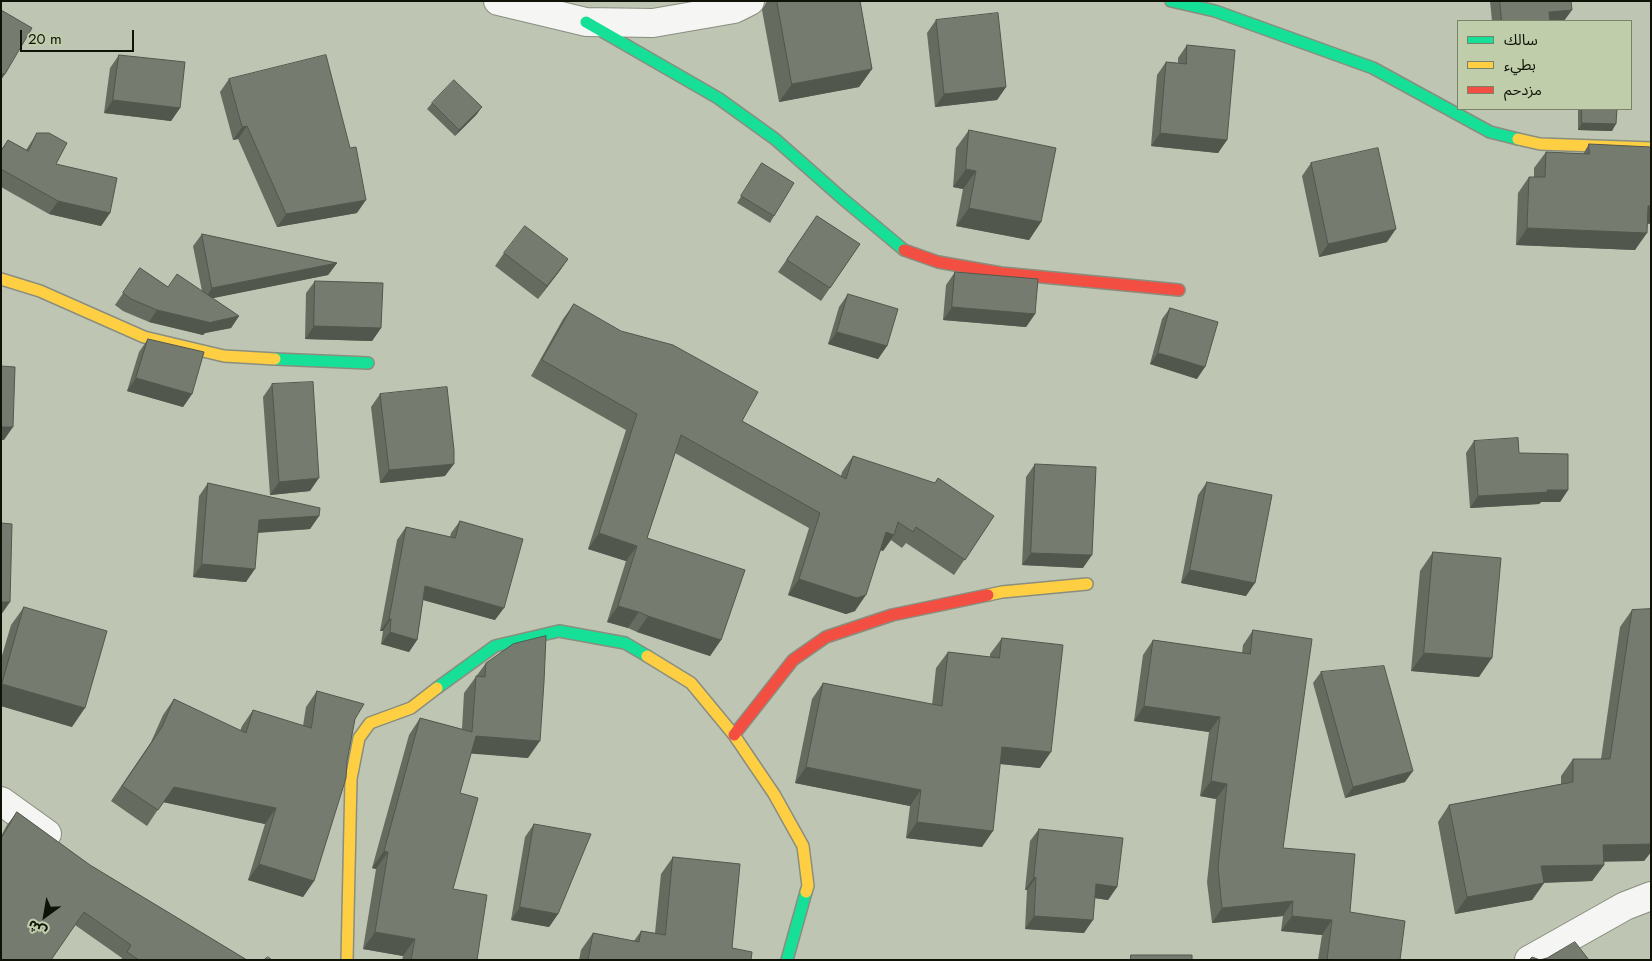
<!DOCTYPE html>
<html>
<head>
<meta charset="utf-8">
<style>
	body { margin:0 }
	#map { position:relative; width:1652px; height:961px; overflow:hidden; background:#bec5b2; font-family:Jost,"Noto Sans Arabic",sans-serif }
	canvas { display:block }
	.frame { position:absolute; inset:0; border:2px solid #0f1307; pointer-events:none }
	.legend { position:absolute; left:1457px; top:20px; width:175px; height:90px; box-sizing:border-box; background:#c0cdaa; border:1px solid #798369; margin:0; padding:6px 9px; list-style:none; font-size:15px; color:#0f1307 }
	.legend li { display:flex; align-items:center; gap:10px; height:25px }
	.legend b { width:25px; border:1px solid #798369 }
	.north { position:absolute; left:20px; top:891px; width:50px; height:50px; -webkit-text-stroke:4px #c0cdaa; paint-order:stroke; rotate:212deg; font-size:14px; font-weight:700; line-height:20px; text-align:center; color:#0f1307 }
	.north::after { content:''; display:block; margin:auto; width:18px; height:22px; background:#0f1307; clip-path:polygon(50% 0,100% 100%,50% 72%,0 100%) }
	.scale { position:absolute; left:20px; top:30px; width:114px; height:22px; box-sizing:border-box; border:2px solid #0f1307; border-top:0; padding-left:6px; font-size:15px; line-height:18px; white-space:nowrap; color:#0f1307; -webkit-text-stroke:4px #c0cdaa; paint-order:stroke }
</style>
</head>
<body>
<div id="map">
<canvas width="1652" height="961"></canvas>
<div class="frame"></div>
<ul class="legend">
<li><b style="height:6px;background:#16e098"></b>سالك</li>
<li><b style="height:6px;background:#ffcf43"></b>بطيء</li>
<li><b style="height:6px;background:#f24e42"></b>مزدحم</li>
</ul>
<div class="north">ش</div>
<div class="scale">20 m</div>
</div>
<script>
const ctx = document.querySelector('canvas').getContext('2d');
ctx.lineJoin = 'round';
function strokePath(path, color, width, dash) {
  ctx.strokeStyle = color;
  ctx.lineWidth = width;
  ctx.lineCap = dash ? 'butt' : 'round';
  ctx.setLineDash(dash || []);
  ctx.stroke(path);
}
function paint(path, color) {
  ctx.fillStyle = color;
  ctx.fill(path, 'evenodd');
}
const street = new Path2D(`
	M498 1 586 22 653 23 734 9 750 1
	M1 801 47 834
	M1529 960 1625 906 1651 896`);
const fast = new Path2D(`
	M1171 1 1215 11 1373 68 1490 132 1518 139
	M586 22 718 98 775 139 843 199 904 250
	M275 359 368 363
	M437 688 495 646 559 631 625 643 647 656
	M787 960 806 892`);
const slow = new Path2D(`
	M1518 139 1540 144 1651 148
	M1 279 40 291 144 337 224 356 275 359
	M988 595 1002 592 1087 584
	M647 656 691 683 734 735 774 794 803 846 808 886 806 892
	M347 960 351 779 359 738 370 723 411 708 437 688`);
const jam = new Path2D(`
	M904 250 938 262 1001 273 1179 290
	M734 735 793 660 826 637 892 615 988 595`);
const wall = new Path2D(`
	M767 1H860L872 69 859 87 779 102 762 10Z
	M1490 1H1571L1564 21H1492Z
	M936 20 1006 87 997 100 935 107 927 33Z
	M1187 45 1227 140 1218 153 1151 146 1157 75 1166 62 1178 63V58Z
	M119 55 180 108 171 121 104 113 110 68Z
	M229 79 357 213 277 227 238 139 233 140 220 92Z
	M432 103 477 114 455 136 427 109Z
	M1578 109H1617L1612 131 1578 130Z
	M969 130 1041 222 1029 240 956 226 963 189 953 187 956 148Z
	M37 133 56 164 110 213 101 226 49 214 1 187V150L8 140 26 150Z
	M1589 144 1647 224 1635 250 1516 245 1518 193 1529 177H1534V168L1546 152 1583 154Z
	M762 163 774 216 770 223 737 203Z
	M1311 163 1387 242 1319 257 1302 176Z
	M817 216 860 244 821 301 778 272Z
	M202 234 337 263 328 275 212 298 239 316 231 328 205 333 203 335 149 322 123 311 115 305 140 268 168 287 202 291 193 246Z
	M504 253 568 259 538 299 495 266Z
	M955 272 1035 314 1026 327 943 320 946 285Z
	M315 281 381 328 372 341 305 339 306 293Z
	M848 294 887 346 878 359 828 344 839 307Z
	M574 304 742 421 841 476 842 472 853 456 994 516 954 575 906 543 902 548 891 540 883 551 881 550 855 611 846 614 788 595 809 528 675 453 647 538 721 640 710 656 637 632 628 628 607 622 626 561 588 549 626 430 531 376 563 319Z
	M1170 308 1197 379 1150 364 1162 319Z
	M148 339 192 394 183 407 127 391 139 352Z
	M272 384 310 491 270 495 263 397Z
	M380 394 445 476 380 483 371 407Z
	M1474 441 1519 453 1568 490 1560 502H1541L1539 504 1470 508 1466 453Z
	M1035 464 1083 568 1022 565 1026 477Z
	M1207 482 1246 596 1181 583 1198 495Z
	M208 483 319 516 310 529 258 533 246 582 193 577 199 496Z
	M460 521 495 620 423 600 417 640 409 652 381 644 383 631H380L397 540 406 527 450 537 451 533Z
	M1433 552 1479 677 1411 671 1420 571Z
	M24 607 72 727 1 706V659L11 625Z
	M1651 609V852L1644 861H1604V865L1592 881 1544 883 1532 900 1455 914 1438 822 1449 805 1561 784V776L1573 759H1601L1620 627 1632 610Z
	M1253 630 1283 848 1400 960H1318L1322 935 1281 931 1283 916 1212 923 1207 882 1216 799 1200 796 1209 732 1134 721 1143 655 1153 640 1242 653 1243 645Z
	M1002 638 1040 768 1000 764 982 847 906 838 910 806 795 783 812 699 823 683 932 705 936 668 948 652 990 657V654Z
	M486 663 528 758 471 753 460 793 453 889 477 960H402L403 956 363 949 376 869 372 868 409 735 420 718 462 729 464 693Z
	M1321 672 1405 782 1345 798 1313 683Z
	M317 691 355 719 314 881 303 897 248 880 265 824 163 802 147 826 111 801 151 742 163 715 174 699 240 731 242 726 253 710 303 726 306 707Z
	M17 812 90 865 247 960H121L122 958 75 925 1 960V836L7 825Z
	M534 824 558 914 549 927 511 920 525 837Z
	M1039 829 1117 887 1108 900 1095 898 1084 933 1025 929 1027 890H1025L1030 841Z
	M673 857 732 948 751 960H579L581 950 593 933 634 941 641 931 655 933 661 874Z`);
const shadedWall = new Path2D(`
	M1572 10 1564 21H1543L1549 12Z
	M872 69 859 87 779 102 792 84Z
	M1 74H5L1 80Z
	M1006 87 997 100 935 107 944 94Z
	M113 100 180 108 171 121 104 113Z
	M482 107 477 114 455 136 459 130Z
	M1582 123 1616 124 1612 131 1578 130Z
	M247 126 238 139 233 140 242 127Z
	M1160 133 1227 140 1218 153 1151 146Z
	M966 169 976 171 963 189 953 187Z
	M366 200 357 213 277 227 286 214Z
	M58 201 110 213 101 226 49 214Z
	M1648 206H1651V224L1636 223Z
	M969 208 1041 222 1029 240 956 226Z
	M1527 228 1647 233 1635 250 1516 245Z
	M1396 229 1387 242 1319 257 1328 244Z
	M568 259 559 272 538 299 547 286Z
	M337 263 328 275 204 300 212 288Z
	M952 307 1035 314 1026 327 943 320Z
	M157 310 239 316 231 328 205 333 203 335 149 322Z
	M314 326 381 328 372 341 305 339Z
	M837 332 887 346 878 359 828 344Z
	M1158 353 1205 367 1197 379 1150 364Z
	M136 378 192 394 183 407 127 391Z
	M1 427H13L4 440H1Z
	M454 464 445 476 380 483 389 470Z
	M319 478 310 491 270 495 279 482Z
	M1547 490H1568L1560 502H1541L1539 504 1470 508 1478 496Z
	M319 516 310 529 250 533 259 520Z
	M886 532 894 535 883 551 875 548Z
	M599 533 637 546 626 561 588 549Z
	M1031 553 1092 555 1083 568 1022 565Z
	M202 564 255 569 246 582 193 577Z
	M1190 570 1255 583 1246 596 1181 583Z
	M799 579 866 595 855 611 846 614 788 595Z
	M425 586 504 608 495 620 416 598Z
	M1 602H10L1 615Z
	M618 606 639 612 628 628 607 622Z
	M648 616 721 640 710 656 637 632Z
	M389 619H391L383 631H380Z
	M390 632 417 640 409 652 381 644Z
	M1424 653 1492 658 1479 677 1411 671Z
	M2 684 85 708 72 727 1 706Z
	M1144 706 1220 717 1209 732 1134 721Z
	M476 736 540 741 528 758 464 753Z
	M1002 747 1051 752 1040 768 991 763Z
	M806 767 921 790 910 806 795 783Z
	M1413 771 1405 782 1345 798 1353 787Z
	M1211 781 1227 784 1216 799 1200 796Z
	M174 787 276 808 265 824 163 802Z
	M917 822 993 831 982 847 906 838Z
	M1651 844V852L1644 861 1592 862 1603 845Z
	M384 851 388 852 376 869 372 868Z
	M259 864 314 881 303 897 248 880Z
	M1604 865 1592 881 1529 883 1541 866Z
	M1034 877 1036 878 1027 890H1025Z
	M1544 883 1532 900 1455 914 1467 897Z
	M1096 884 1117 887 1108 900 1087 897Z
	M1293 901 1283 916 1212 923 1222 908Z
	M520 907 558 914 549 927 511 920Z
	M1034 916 1093 920 1084 933 1025 929Z
	M1292 916 1332 920 1322 935 1281 931Z
	M375 932 415 939 403 956 363 949Z`);
const building = new Path2D(`
	M777 1H860L872 69 792 84Z
	M1500 1H1571L1572 10 1549 12 1550 21H1502Z
	M1 10 32 28 5 74H1Z
	M998 13 1006 87 944 94 936 20Z
	M1187 45 1235 50 1227 140 1160 133 1166 62 1186 64Z
	M119 55 185 62 180 108 113 100Z
	M326 55 350 148 356 147 366 200 286 214 247 126 242 127 229 79Z
	M454 80 482 107 459 130 432 103Z
	M1582 109H1617L1616 124 1582 123Z
	M969 130 1056 148 1041 222 969 208 976 171 966 169Z
	M37 133H49L67 143 56 164 117 178 110 213 58 201 1 169V151L8 140 28 151Z
	M1589 144 1651 147V206H1648L1647 233 1527 228 1529 177H1545L1546 152 1589 154Z
	M1378 148 1396 229 1328 244 1311 163Z
	M762 163 794 183 774 216 741 196Z
	M817 216 860 244 830 288 787 260Z
	M525 226 568 259 547 286 504 253Z
	M202 234 337 263 212 288Z
	M140 268 168 287 177 274 239 316 212 322V323L157 310 131 299 123 293Z
	M955 272 1038 279 1035 314 952 307Z
	M315 281 383 283 381 328 314 326Z
	M848 294 898 309 887 346 837 332Z
	M574 304 621 331 673 345 758 392 742 421 846 479 853 456 935 483 938 478 994 516 965 560 916 527 913 532 898 522 894 535 886 532 866 595 857 598 799 579 820 513 681 435 647 538 745 570 721 640 648 616 639 612 618 606 637 546 599 533 637 414 542 360Z
	M1170 308 1218 322 1205 367 1158 353Z
	M148 339 204 352 192 394 136 378Z
	M1 366 15 367 13 427H1Z
	M313 382 319 478 279 482 272 384Z
	M447 387 454 450V464L389 470 380 394Z
	M1518 438 1519 453 1568 454V490H1547L1548 492 1478 496 1474 441Z
	M1035 464 1096 467 1092 555 1031 553Z
	M1207 482 1272 495 1255 583 1190 570Z
	M208 483 320 508 319 516 259 520 255 569 202 564Z
	M460 521 523 539 504 608 425 586 417 640 390 632 391 619H389L406 527 455 538Z
	M1 523 12 524 10 602H1Z
	M1433 552 1501 558 1492 658 1424 653Z
	M24 607 107 631 85 708 2 684Z
	M1651 609V844L1603 845 1604 865 1541 866 1544 883 1467 897 1449 805 1573 782V759H1610L1632 610Z
	M1253 630 1312 639 1283 848 1355 854 1350 912 1405 921 1400 960H1327L1332 920 1292 916 1293 901 1222 908 1218 867 1227 784 1211 781 1220 717 1144 706 1153 640 1250 654Z
	M546 636 544 682 540 741 476 736 460 793 478 798 453 889 487 895 477 960H411L415 939 375 932 388 852 384 851 420 718 472 732 476 676 485 677 486 663 513 644Z
	M1002 638 1063 645 1051 752 1002 747 993 831 917 822 921 790 806 767 823 683 942 706 948 652 999 658Z
	M1384 666 1413 771 1353 787 1321 672Z
	M317 691 364 704 355 719 347 761 346 778 314 881 259 864 276 808 174 787 158 810 122 786 162 727 174 699 246 733 253 710 311 728Z
	M17 812 90 865 247 960H139L127 952 131 945 84 912 51 960H1V839Z
	M534 824 591 834 558 914 520 907Z
	M1039 829 1123 838 1117 887 1096 884 1093 920 1034 916 1036 878 1034 877Z
	M673 857 740 864 732 948 752 952 751 960H588L593 933 639 942 641 931 665 935Z
	M1575 942 1589 960H1529L1532 957 1540 960 1547 958Z
	M1131 955H1192V960H1131Z
	M268 957 272 960H264Z`);
strokePath(street, '#898e7f', 30);
strokePath(fast, '#898e7f', 14);
strokePath(slow, '#898e7f', 14);
strokePath(jam, '#898e7f', 14);
strokePath(street, '#f5f6f3', 28);
strokePath(fast, '#16e098', 11);
strokePath(slow, '#ffcf43', 11);
strokePath(jam, '#f24e42', 11);
paint(wall, '#656b5f');
paint(shadedWall, '#52574e');
paint(building, '#757c6f');
strokePath(building, '#52574e', 1);
</script>
</body>
</html>
